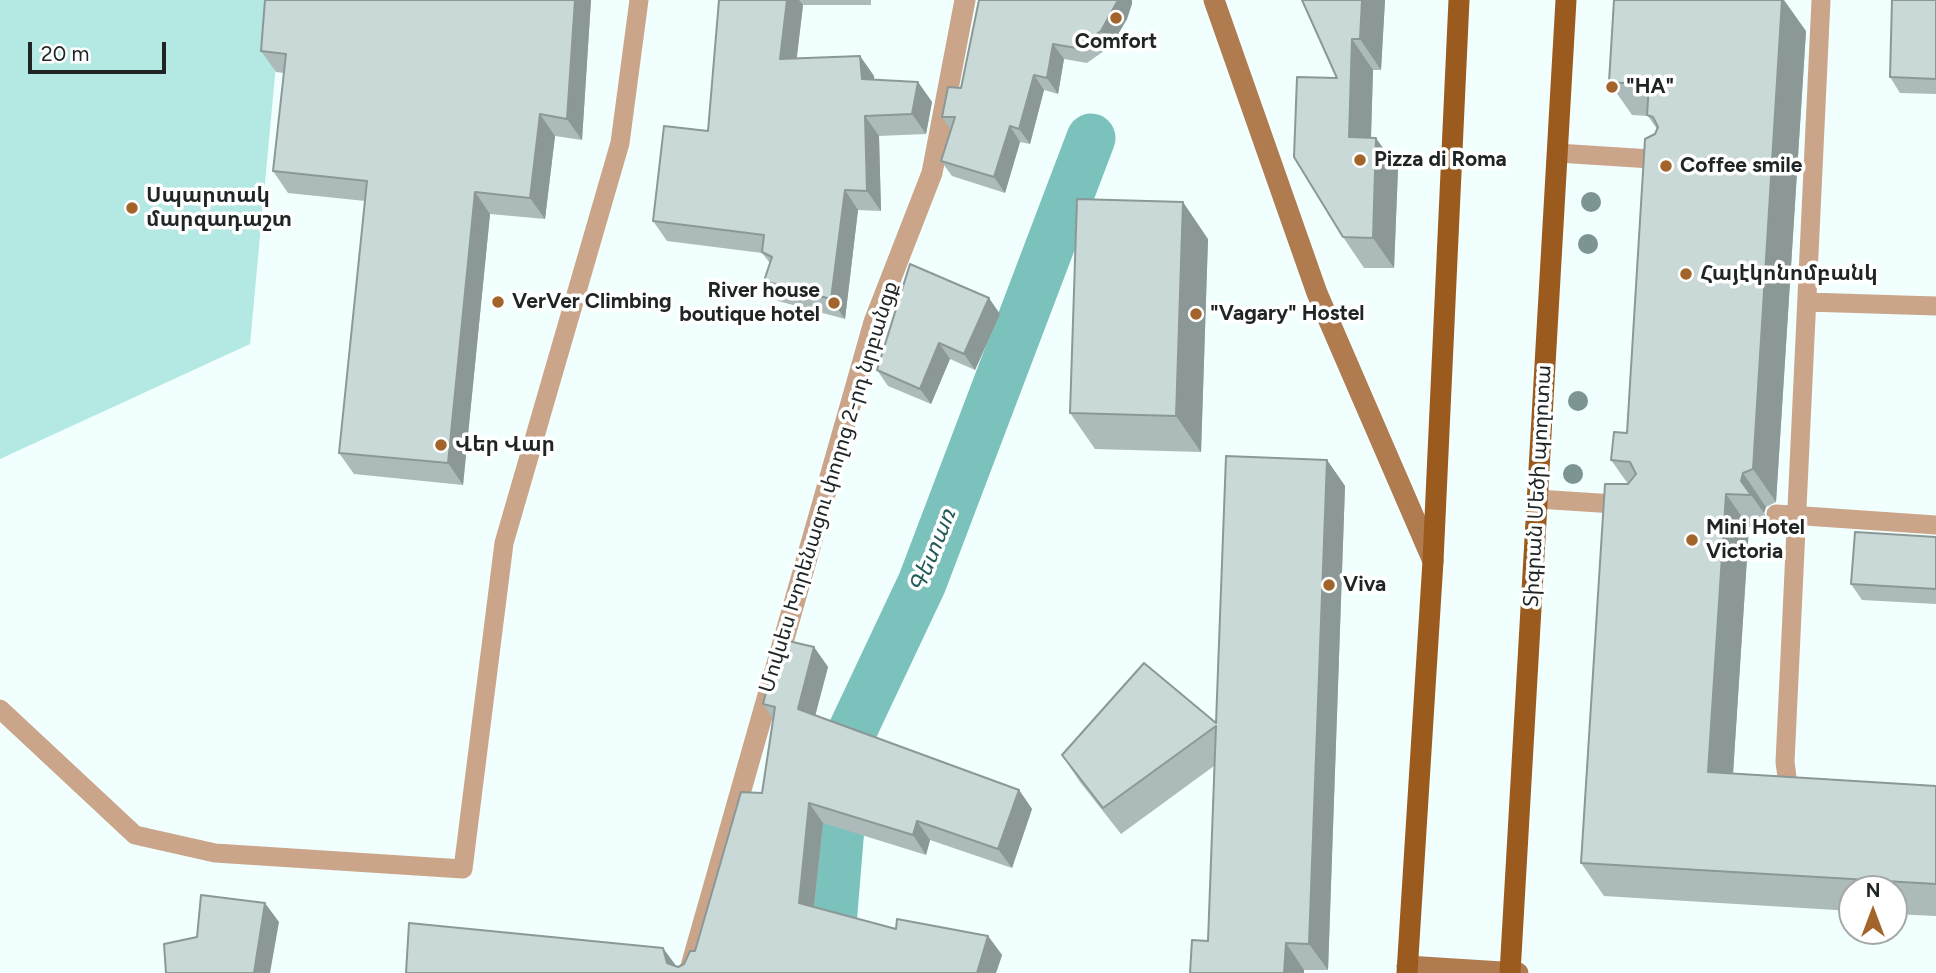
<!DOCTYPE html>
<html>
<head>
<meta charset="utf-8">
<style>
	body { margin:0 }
	#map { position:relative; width:1936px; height:973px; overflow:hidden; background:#f1fffe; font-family:Figtree,sans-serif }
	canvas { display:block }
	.north { position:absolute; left:1838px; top:875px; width:70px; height:70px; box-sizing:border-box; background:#fff; border:2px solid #a5a8a8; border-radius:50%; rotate:0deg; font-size:19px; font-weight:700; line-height:28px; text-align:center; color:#1f2525 }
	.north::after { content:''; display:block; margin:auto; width:24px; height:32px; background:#a3642b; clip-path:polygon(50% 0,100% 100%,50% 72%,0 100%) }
	.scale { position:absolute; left:28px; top:42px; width:138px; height:32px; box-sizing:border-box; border:4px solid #1f2525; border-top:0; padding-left:9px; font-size:21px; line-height:24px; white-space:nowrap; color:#1f2525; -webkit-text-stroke:5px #fff; paint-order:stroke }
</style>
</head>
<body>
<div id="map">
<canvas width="1936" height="973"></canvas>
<div class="north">N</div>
<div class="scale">20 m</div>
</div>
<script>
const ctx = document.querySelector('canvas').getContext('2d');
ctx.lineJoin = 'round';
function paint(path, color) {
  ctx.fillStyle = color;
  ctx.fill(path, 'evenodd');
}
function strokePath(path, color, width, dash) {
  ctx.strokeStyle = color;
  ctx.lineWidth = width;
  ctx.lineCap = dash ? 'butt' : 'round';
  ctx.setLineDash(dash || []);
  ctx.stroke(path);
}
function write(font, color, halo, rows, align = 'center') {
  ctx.font = font + ' Figtree,"Noto Sans Armenian",sans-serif';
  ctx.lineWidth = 7;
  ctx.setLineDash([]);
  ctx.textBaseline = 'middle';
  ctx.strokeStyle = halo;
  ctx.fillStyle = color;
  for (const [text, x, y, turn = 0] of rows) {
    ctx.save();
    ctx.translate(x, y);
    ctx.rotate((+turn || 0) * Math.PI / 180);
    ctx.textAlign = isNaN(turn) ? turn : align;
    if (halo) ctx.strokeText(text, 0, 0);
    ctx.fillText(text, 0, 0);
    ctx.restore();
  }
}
const green = new Path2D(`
	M0 0H282L250 344 0 459Z`);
const canal = new Path2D(`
	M828 973 847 742 922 583 1091 138`);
const lane = new Path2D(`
	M1557 153 1667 160
	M1807 302 1936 306
	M1537 499 1630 505
	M1776 514 1936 525
	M0 709 135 835 215 853 463 869 504 543 620 143 639 0
	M1805 792 1788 785 1785 762 1821 0`);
const street = new Path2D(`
	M689 973 874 322 932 173 965 0`);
const secondary = new Path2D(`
	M1214 0 1317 293 1433 561
	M1407 966 1518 973`);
const primary = new Path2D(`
	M1407 973 1433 561 1459 0
	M1510 973 1566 0`);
const trees = [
	[1591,202],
	[1588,244],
	[1578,401],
	[1573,474]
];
const wall = new Path2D(`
	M591 0 582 140 555 136 545 219 490 214 463 485 354 474 339 453 365 201 288 193 273 171 284 73 276 72 261 51Z
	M719 0H871V5H803L797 58 860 56 874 76V80L918 82 932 102 926 134 879 136 881 211 858 210 845 319 778 301 764 281 770 263 762 253 667 241 653 221 708 131Z
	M979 0H1132L1127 19 1111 46 1087 63 1064 59 1058 94 1044 90 1030 144 1020 142 1005 193 952 176 941 161 951 130 942 117 961 88Z
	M1302 0H1385L1381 70H1373L1371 138 1398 169 1394 268H1364L1343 237 1337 78Z
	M1936 0V94L1900 93 1890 77Z
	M1806 31 1776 502 1766 507 1764 513 1775 529 1749 527 1733 773 1936 786V916L1894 914V889H1852V911L1604 896 1581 863 1628 484 1611 460 1627 433 1655 134 1657 129 1648 116 1632 115 1609 82Z
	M1208 239 1201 452 1095 449 1070 413Z
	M1000 314 975 370 950 359 931 404 888 386 877 370Z
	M1327 460 1345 486 1328 970H1304V973H1190L1208 941 1214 766 1121 834 1080 782 1062 755 1216 723Z
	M1936 537V604L1862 600 1851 584Z
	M814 647 828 667 815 715 1019 790 1032 809 1012 868 930 840 926 855 823 823 814 907 896 929 988 936 1002 955 996 973H406L678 967 684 964 695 951 762 793 773 719 763 704Z`);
const shadedWall = new Path2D(`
	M575 0H591L582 140 567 119Z
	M787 0H799L803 5 794 78 780 59Z
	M1118 0H1132V4L1127 19 1111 46 1101 31Z
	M1362 0H1385L1381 70 1360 39Z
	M1782 0H1784L1806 31 1776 502 1753 469Z
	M1352 39 1373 70 1370 168 1349 137Z
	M1053 44 1064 59 1058 94 1047 78Z
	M860 56 874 76 875 99 862 79Z
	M1034 75 1044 90 1030 144 1019 129Z
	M918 82 932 102 926 134 912 114Z
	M540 114 555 136 545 219 530 198Z
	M865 116 879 136 881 211 867 191Z
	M1010 126 1020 142 1005 193 994 177Z
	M1376 138 1398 169 1394 268 1373 238Z
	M845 190 858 210 845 319 831 299Z
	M475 192 490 214 463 485 448 463Z
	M1183 202 1208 239 1201 452 1176 416Z
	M989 298 1000 314 975 370 964 354Z
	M939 343 950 359 931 404 920 389Z
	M1327 460 1345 486 1328 970 1309 944Z
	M1743 473 1766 507 1764 513 1741 481Z
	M1726 494 1749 527 1731 805 1708 772Z
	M814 647 828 667 812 728 798 709Z
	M1019 790 1032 809 1012 868 998 849Z
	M809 803 823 823 812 923 799 903Z
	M917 821 930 840 926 855 913 835Z
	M265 903 279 922 270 973H254Z
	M988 936 1002 955 996 973H977Z
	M1286 943 1304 970V973H1284Z
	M663 948 677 967 667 963Z`);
const building = new Path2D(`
	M265 0H575L567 119 540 114 530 198 475 192 448 463 339 453 367 181 273 171 286 54 261 51Z
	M719 0H787L780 59 860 56 862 79 918 82 912 114 865 116 867 191 845 190 831 299 764 281 772 257 762 252 764 235 653 221 664 126 708 131Z
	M979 0H1118L1101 31 1076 48 1053 44 1047 78 1034 75 1019 129 1010 126 994 177 941 161 955 117H942L948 87 961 88Z
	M1302 0H1362L1360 39H1352L1349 137 1376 138 1373 238 1343 237 1294 157 1297 77 1337 78Z
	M1614 0H1782L1753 469 1743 473 1741 481 1751 495 1726 494 1708 772 1936 786V884L1581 863 1605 484H1628L1636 474 1630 462 1611 460 1614 432 1627 433 1645 139 1655 134 1658 127 1653 117 1647 115 1649 85 1609 82Z
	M1892 0H1936V79L1890 77Z
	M1077 199 1183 202 1176 416 1070 413Z
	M910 264 989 298 964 354 939 343 920 389 877 370Z
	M1226 456 1327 460 1309 944 1286 943 1284 973H1190L1192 940 1208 941 1216 726 1103 808 1062 755 1144 663 1216 723Z
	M1855 532 1936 537V589L1851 584Z
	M780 639 814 647 798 709 1019 790 998 849 917 821 913 835 809 803 799 903 896 929 897 919 988 936 977 973H406L409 923 663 948 667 963 678 967 684 964 690 951H695L741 792 762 793 775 707 763 704Z
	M201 895 265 903 254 973H166L164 944 197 937Z`);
const markers = [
	[1116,18,7,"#a3642b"],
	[1612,87,7,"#a3642b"],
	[1360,160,7,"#a3642b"],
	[1666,166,7,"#a3642b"],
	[132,208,7,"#a3642b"],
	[1686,274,7,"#a3642b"],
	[498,302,7,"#a3642b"],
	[834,303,7,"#a3642b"],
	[1196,314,7,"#a3642b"],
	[441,445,7,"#a3642b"],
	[1692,540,7,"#a3642b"],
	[1329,585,7,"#a3642b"]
];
const poiNames = [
	["Comfort",1116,42,"center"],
	["\"HA\"",1626,87],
	["Pizza di Roma",1374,160],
	["Coffee smile",1680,166],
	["Սպարտակ",146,196],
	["մարզադաշտ",146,220],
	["Հայէկոնոմբանկ",1700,274],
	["River house",820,291,"right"],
	["boutique hotel",820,315,"right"],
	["VerVer Climbing",512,302],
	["\"Vagary\" Hostel",1210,314],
	["Վեր Վար",455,445],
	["Mini Hotel",1706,528],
	["Victoria",1706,552],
	["Viva",1343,585]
];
const streetNames = [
	["Տիգրան Մեծի պողոտա",1538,486,-87],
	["Մովսես Խորենացու փողոց 2-րդ նրբանցք",829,487,-73]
];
const waterNames = [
	["Գետառ",933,551,-68]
];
paint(green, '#b4e8e3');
strokePath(canal, '#7bc1bc', 49);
strokePath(lane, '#caa589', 19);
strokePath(street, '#caa589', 21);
strokePath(secondary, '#b07b4f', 21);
strokePath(primary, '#9c5b1e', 21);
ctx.fillStyle = '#7c9593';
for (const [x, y] of trees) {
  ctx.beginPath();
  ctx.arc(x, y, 10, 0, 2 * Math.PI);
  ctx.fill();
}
paint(wall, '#acbbb9');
paint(shadedWall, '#8c9896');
paint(building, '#c8d9d7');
strokePath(building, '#8c9896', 2);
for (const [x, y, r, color] of markers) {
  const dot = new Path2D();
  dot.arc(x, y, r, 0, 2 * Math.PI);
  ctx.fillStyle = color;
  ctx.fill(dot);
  strokePath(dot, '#fff', 2.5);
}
write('bold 21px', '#1f2525', '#fff', poiNames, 'left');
write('21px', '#1f2525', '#fff', streetNames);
write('italic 23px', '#215c58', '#fff', waterNames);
</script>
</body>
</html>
